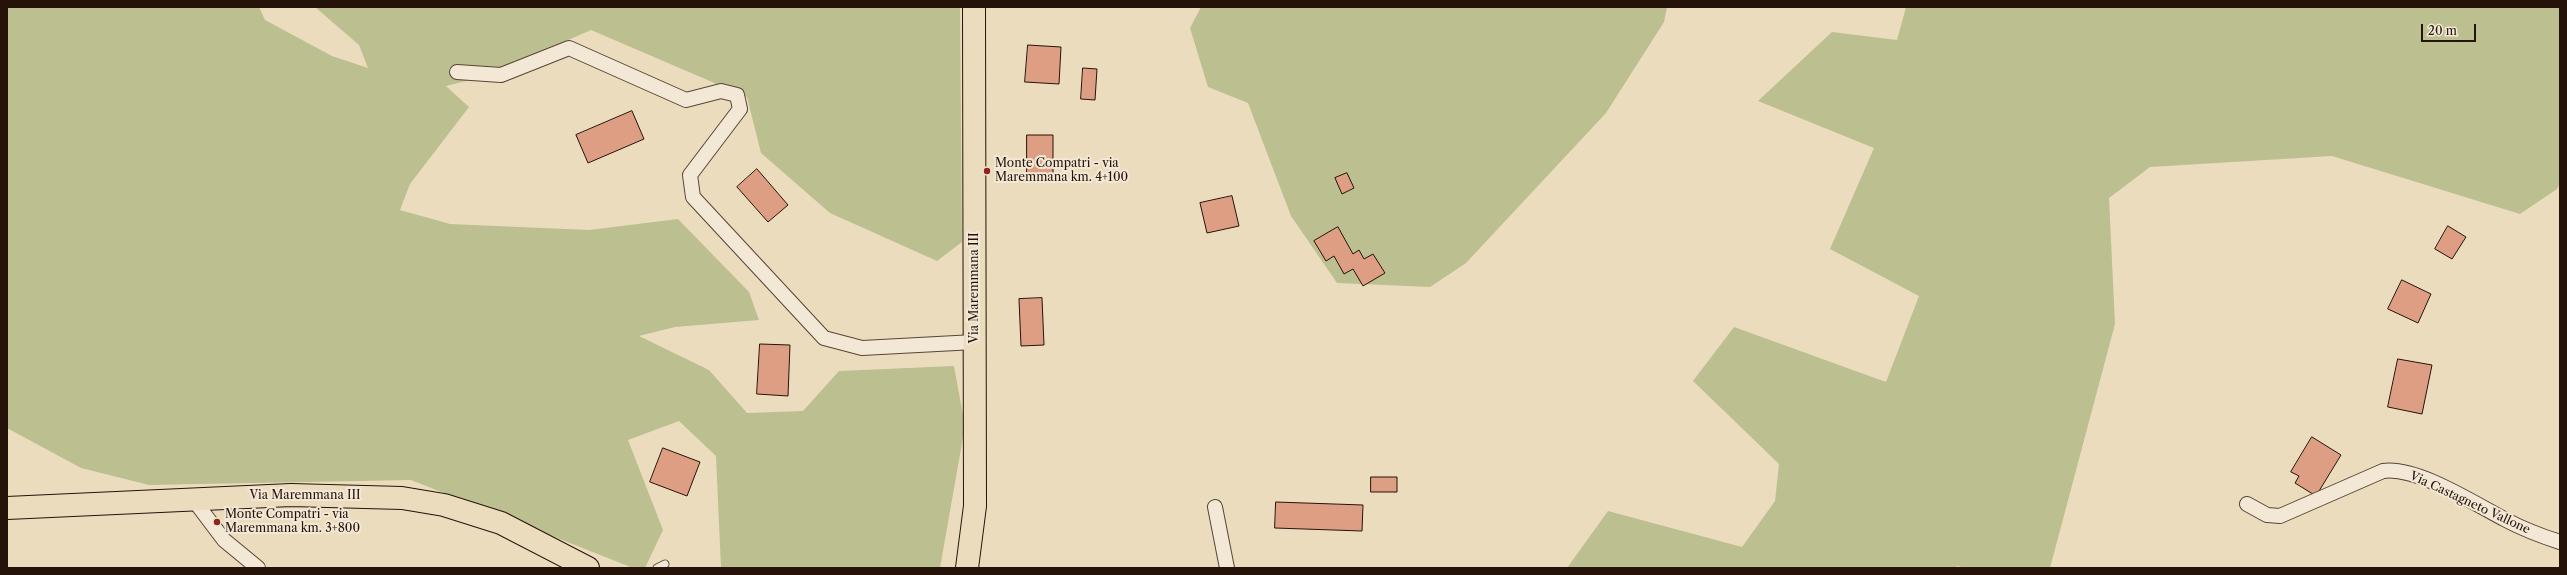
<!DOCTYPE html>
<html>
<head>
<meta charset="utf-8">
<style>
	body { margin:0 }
	#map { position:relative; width:2567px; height:575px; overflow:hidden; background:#ecdcbe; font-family:"Libre Caslon Text",serif }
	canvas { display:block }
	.frame { position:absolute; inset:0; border:8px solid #251309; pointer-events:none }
	.scale { position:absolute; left:2421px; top:24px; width:55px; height:18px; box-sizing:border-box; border:2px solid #251309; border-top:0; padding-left:5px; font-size:12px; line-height:14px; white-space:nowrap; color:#251309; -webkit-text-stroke:3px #f3e8d5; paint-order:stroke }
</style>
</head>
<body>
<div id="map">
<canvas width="2567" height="575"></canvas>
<div class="frame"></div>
<div class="scale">20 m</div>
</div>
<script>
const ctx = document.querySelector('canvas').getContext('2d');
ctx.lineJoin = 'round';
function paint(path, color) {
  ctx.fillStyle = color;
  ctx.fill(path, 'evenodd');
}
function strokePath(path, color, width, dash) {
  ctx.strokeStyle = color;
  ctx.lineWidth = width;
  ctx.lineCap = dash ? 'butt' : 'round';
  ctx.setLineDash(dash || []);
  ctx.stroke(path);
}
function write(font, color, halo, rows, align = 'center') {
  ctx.font = font + ' "Libre Caslon Text",serif';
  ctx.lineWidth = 4;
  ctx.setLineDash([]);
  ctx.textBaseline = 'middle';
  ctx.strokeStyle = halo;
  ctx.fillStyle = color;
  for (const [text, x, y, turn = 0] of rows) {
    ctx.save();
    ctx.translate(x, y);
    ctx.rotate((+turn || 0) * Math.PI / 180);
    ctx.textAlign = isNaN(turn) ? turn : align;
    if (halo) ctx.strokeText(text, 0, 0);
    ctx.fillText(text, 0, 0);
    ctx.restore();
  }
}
const green = new Path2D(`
	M7 7H259L265 20 332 56 368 68 359 45 315 7H960L962 242 937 261 830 213 761 153 747 97 591 30 486 76 446 86 469 107 410 184 400 210 450 224 589 230 678 219 749 292 759 320 675 327 639 336 709 370 747 413 803 411 839 371 954 366 965 426 940 568H721L716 456 679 421 628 440 663 530 645 568H633L411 480 149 485 81 468 7 428Z
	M1201 7H1667L1664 22 1606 113 1466 263 1430 287 1337 283 1291 216 1248 103 1208 87 1190 28Z
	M1906 7H2560V184L2557 189 2520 214 2332 156 2150 167 2109 198 2115 324 2050 568H1962L1958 566 1953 568H1567L1608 511 1742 547 1775 501 1779 464 1693 381 1734 327 1886 382 1919 296 1830 249 1874 148 1758 101 1832 32 1897 40Z`);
const building = new Path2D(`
	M1028 45 1061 47 1059 84 1025 82Z
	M1083 68 1097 69 1095 100 1081 99Z
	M632 111 644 139 588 163 576 135Z
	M1027 135H1053V174H1027Z
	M757 169 788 205 768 222 737 187Z
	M1347 173 1354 188 1342 194 1335 178Z
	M1232 196 1239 226 1207 233 1200 203Z
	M2448 226 2466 237 2452 259 2435 249Z
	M1338 227 1353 254 1359 250 1364 259 1373 254 1385 273 1363 286 1353 269 1344 274 1334 256 1326 261 1314 241Z
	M2402 280 2431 294 2418 323 2388 309Z
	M1042 298 1044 345 1021 346 1019 299Z
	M760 344 790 345 788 396 757 394Z
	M2398 359 2432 365 2422 414 2388 407Z
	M2312 437 2341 455 2316 496 2295 483 2299 476 2291 472Z
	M663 448 700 462 687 496 650 482Z
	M1371 477H1397V492H1371Z
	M1276 502 1363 505 1362 531 1275 528Z`);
const lane = new Path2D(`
	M657 568 665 564`);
const street = new Path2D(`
	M457 72 501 75 569 48 686 100 721 91 737 95 740 109 690 175 693 197 824 338 862 348 975 342
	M193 499 224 540 258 568
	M2247 504 2267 515 2280 516 2383 471C2417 466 2475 504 2506 520 2523 529 2541 536 2560 542
	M1215 507 1227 568`);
const primary = new Path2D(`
	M7 508 291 495 402 498 444 505 501 523 588 568
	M967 568 975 506 974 7`);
const markers = [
	[987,171,4,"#8f2418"],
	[217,522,4,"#8f2418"]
];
const poiNames = [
	["Monte Compatri - via",995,164],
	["Maremmana km. 4+100",995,178],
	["Monte Compatri - via",225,515],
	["Maremmana km. 3+800",225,529]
];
const streetNames = [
	["Via Maremmana III",975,288,-90],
	["Via Maremmana III",305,496],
	["Via Castagneto Vallone",2470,503,25]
];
paint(green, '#bcbf8f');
paint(building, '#dd9e83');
strokePath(building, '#251309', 1);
strokePath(lane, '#574536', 9);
strokePath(street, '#574536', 16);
strokePath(primary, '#251309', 24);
strokePath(lane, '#f3e8d5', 7);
strokePath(street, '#f3e8d5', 14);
strokePath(primary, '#ecdcbe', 22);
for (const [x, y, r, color] of markers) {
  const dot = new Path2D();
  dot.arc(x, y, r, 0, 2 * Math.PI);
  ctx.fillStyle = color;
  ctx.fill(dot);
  strokePath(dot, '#f3e8d5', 1.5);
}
write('12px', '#251309', '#f3e8d5', poiNames, 'left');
write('12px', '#251309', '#f3e8d5', streetNames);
</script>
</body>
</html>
